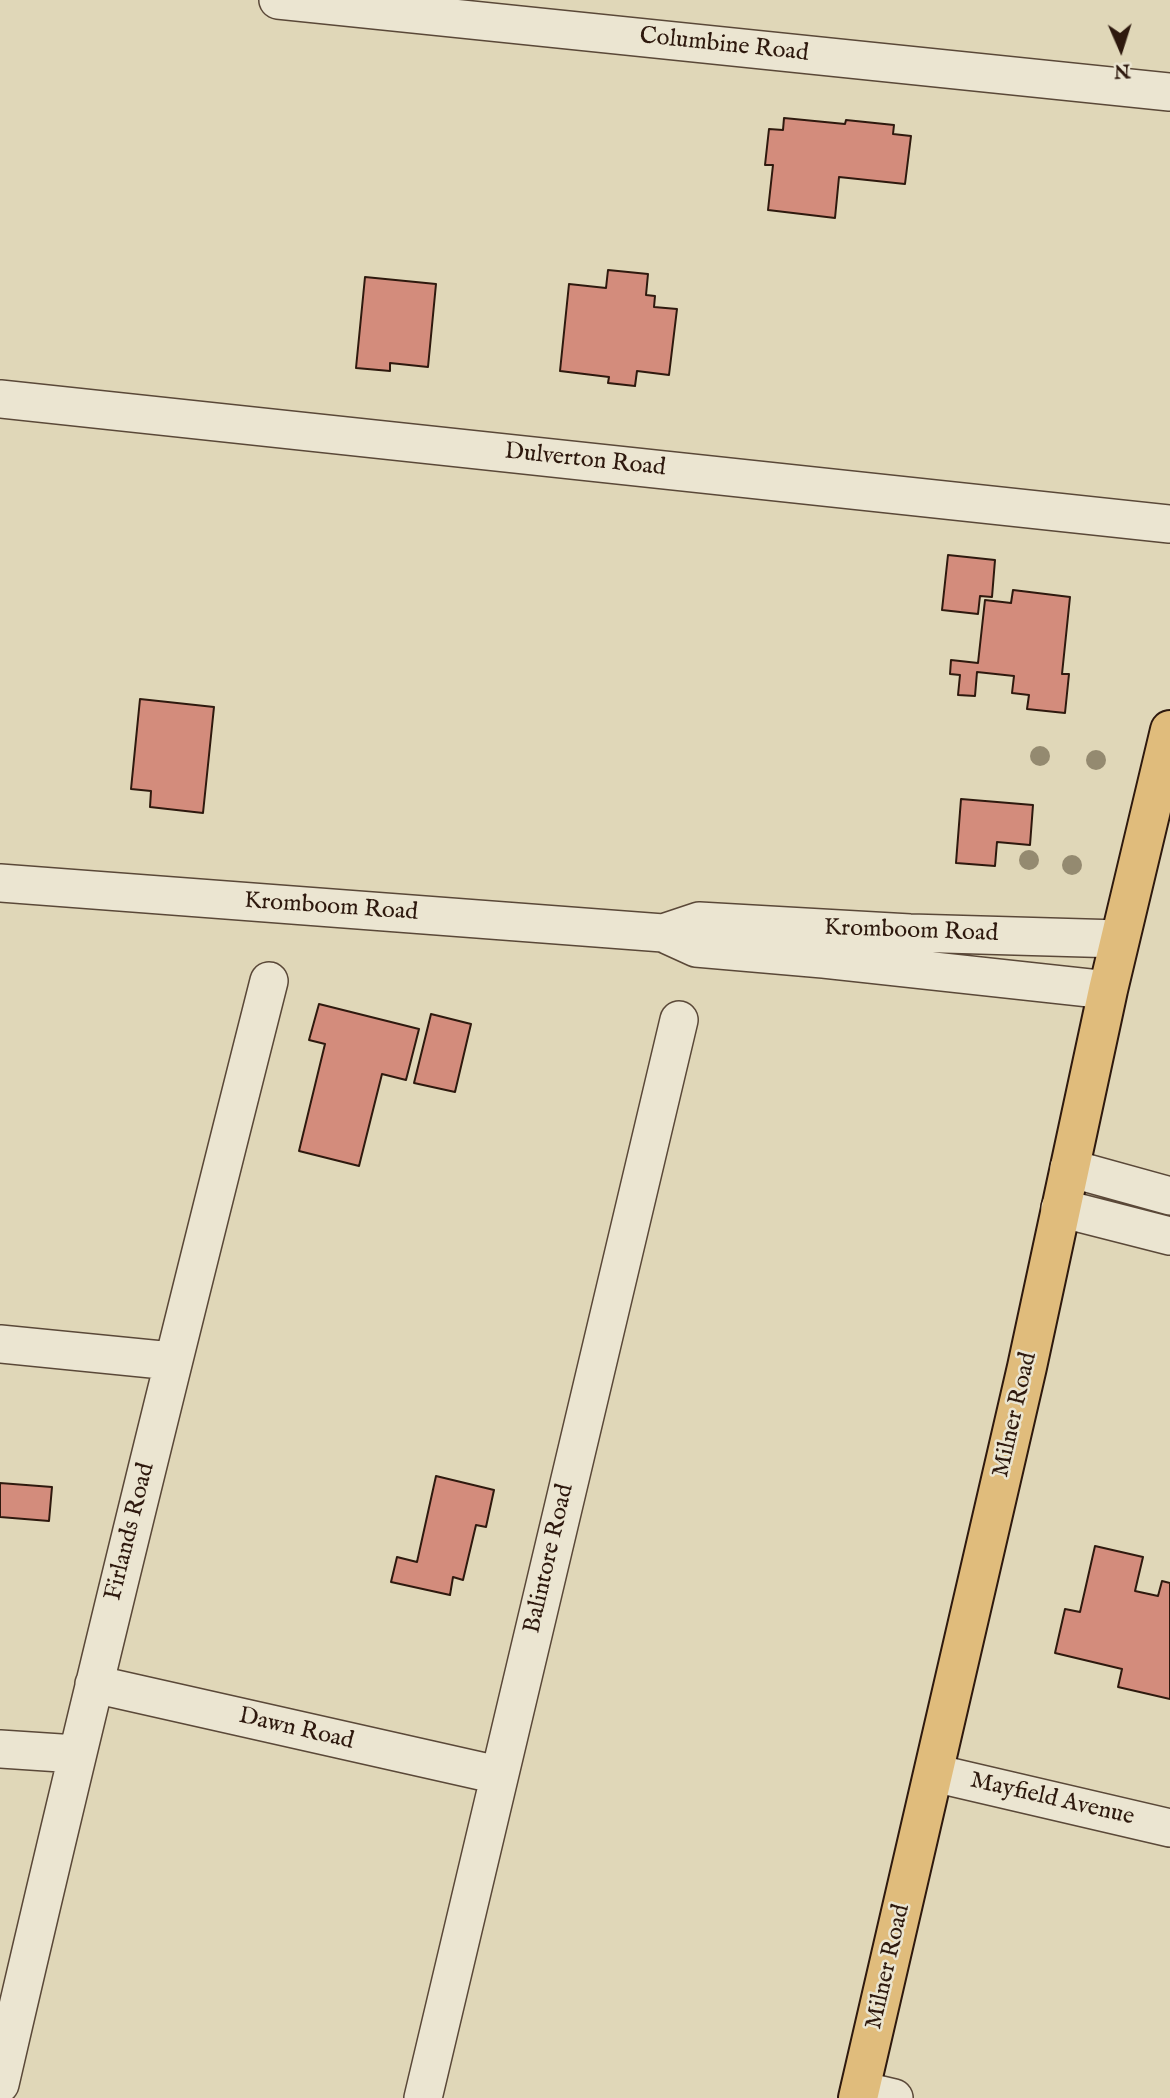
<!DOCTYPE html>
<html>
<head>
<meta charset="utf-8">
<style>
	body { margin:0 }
	#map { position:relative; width:1170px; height:2098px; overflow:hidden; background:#e0d7b8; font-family:"IM FELL English",serif }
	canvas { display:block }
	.north { position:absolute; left:1086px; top:14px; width:70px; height:70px; -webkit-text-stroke:5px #ebe5d1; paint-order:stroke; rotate:177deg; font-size:19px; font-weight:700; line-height:28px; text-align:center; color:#2e190e }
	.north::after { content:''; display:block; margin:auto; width:24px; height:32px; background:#2e190e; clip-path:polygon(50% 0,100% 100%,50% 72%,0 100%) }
</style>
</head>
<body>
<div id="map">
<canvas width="1170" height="2098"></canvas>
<div class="north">N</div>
</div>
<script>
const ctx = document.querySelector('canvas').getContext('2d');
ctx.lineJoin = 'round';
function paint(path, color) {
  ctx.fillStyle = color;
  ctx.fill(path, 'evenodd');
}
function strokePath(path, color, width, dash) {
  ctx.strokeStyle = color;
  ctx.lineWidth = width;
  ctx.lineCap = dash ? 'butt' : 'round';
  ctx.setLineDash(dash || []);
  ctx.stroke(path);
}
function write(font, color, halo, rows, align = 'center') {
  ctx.font = font + ' "IM FELL English",serif';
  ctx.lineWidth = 5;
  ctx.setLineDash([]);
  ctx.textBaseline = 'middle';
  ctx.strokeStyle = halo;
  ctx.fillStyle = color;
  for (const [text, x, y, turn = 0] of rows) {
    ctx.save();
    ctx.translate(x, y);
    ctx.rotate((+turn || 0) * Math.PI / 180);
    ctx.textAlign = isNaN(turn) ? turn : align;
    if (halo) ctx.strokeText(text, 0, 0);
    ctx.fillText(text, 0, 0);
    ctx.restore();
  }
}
const building = new Path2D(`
	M784 118 845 124 846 120 894 125 893 134 911 136 905 184 839 177 835 218 768 210 773 165H765L769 129 783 130Z
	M608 270 648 274 646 295 655 296 654 307 677 309 669 375 637 371 635 386 608 383 609 377 560 371 569 284 606 288Z
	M365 277 436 284 428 367 390 363V371L356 368Z
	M948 555 995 560 992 597 980 596 978 614 942 610Z
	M1013 590 1070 597 1062 674H1069L1065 713 1027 709 1029 695 1012 693 1014 676 977 672 975 696 958 695 960 675 950 674 951 660 978 663 985 600 1011 603Z
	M140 699 214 707 203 813 150 807 151 791 131 789Z
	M961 799 1033 805 1030 845 997 842 995 866 956 863Z
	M319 1004 419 1029 406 1080 382 1074 359 1166 299 1151 325 1044 309 1040Z
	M431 1014 471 1024 455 1092 414 1083Z
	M436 1476 494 1490 486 1527 476 1525 463 1580 453 1577 450 1595 391 1582 397 1557 417 1562Z
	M0 1483 52 1487 49 1521 0 1517Z
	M1095 1546 1143 1557 1135 1591 1158 1596 1162 1581 1170 1583V1699L1118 1687 1122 1669 1055 1653 1065 1609 1080 1612Z`);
const minor = new Path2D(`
	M278 0 1170 92
	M0 399 1170 524
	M0 883 663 933 696 948 823 959 1108 990
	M663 933 699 921 910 933 1120 939
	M1069 1168 1170 1196
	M1060 1208 1170 1236
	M0 1344 172 1361
	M94 1684 498 1775
	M0 1749 76 1754
	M934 1773 1170 1828
	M0 2084C85 1715 176 1348 269 981
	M860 2090 894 2098
	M423 2098 679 1020`);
const major = new Path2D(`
	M858 2098 1027 1367 1108 990 1170 730`);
const trees = [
	[1040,756],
	[1096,760],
	[1029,860],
	[1072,865]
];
const streetNames = [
	["Columbine Road",724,46,6],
	["Dulverton Road",585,461,6],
	["Kromboom Road",331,908,4],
	["Kromboom Road",911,932,2],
	["Milner Road",1016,1415,-77],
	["Firlands Road",131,1532,-76],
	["Balintore Road",550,1559,-77],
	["Dawn Road",296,1730,13],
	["Mayfield Avenue",1052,1800,13],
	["Milner Road",889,1967,-77]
];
paint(building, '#d38c7c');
strokePath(building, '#2e190e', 2);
strokePath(minor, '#5a4838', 40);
strokePath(major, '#2e190e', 42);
strokePath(minor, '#ebe5d1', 37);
strokePath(major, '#e0bc7c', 38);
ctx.fillStyle = '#948a70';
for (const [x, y] of trees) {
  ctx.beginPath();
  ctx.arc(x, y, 10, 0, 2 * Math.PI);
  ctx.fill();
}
write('24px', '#2e190e', '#ebe5d1', streetNames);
</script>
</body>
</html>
